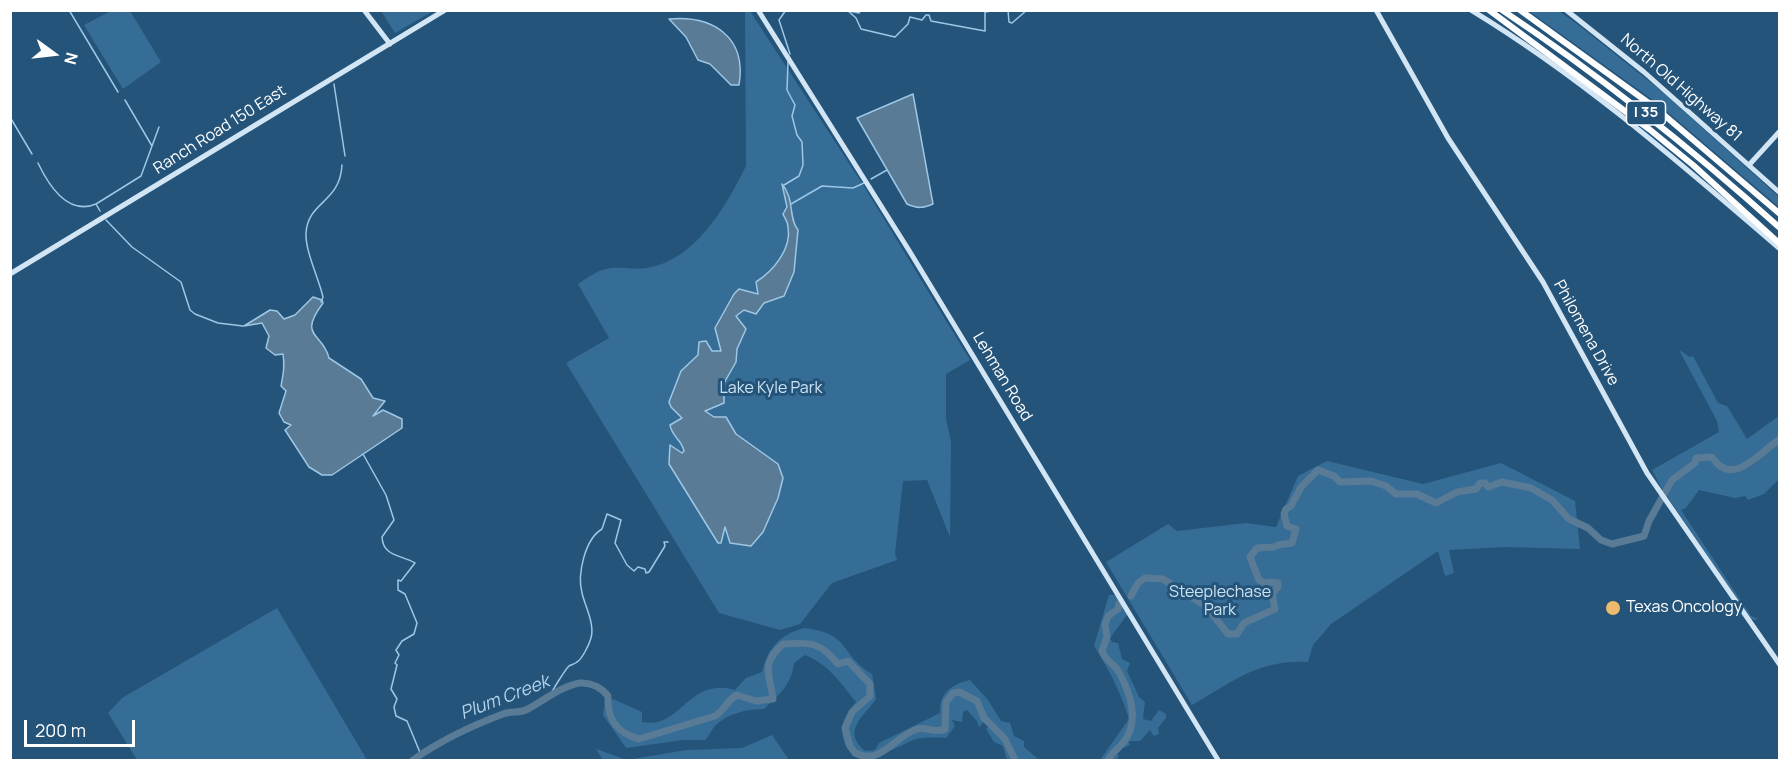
<!DOCTYPE html>
<html>
<head>
<meta charset="utf-8">
<style>
	body { margin:0 }
	#map { position:relative; width:1790px; height:771px; overflow:hidden; background:#25547a; font-family:Manrope,sans-serif }
	canvas { display:block }
	.frame { position:absolute; inset:0; border:12px solid #fff; pointer-events:none }
	.north { position:absolute; left:24px; top:24px; width:60px; height:60px; -webkit-text-stroke:4px #25547a; paint-order:stroke; rotate:105deg; font-size:16px; font-weight:700; line-height:24px; text-align:center; color:#fff }
	.north::after { content:''; display:block; margin:auto; width:21px; height:27px; background:#fff; clip-path:polygon(50% 0,100% 100%,50% 72%,0 100%) }
	.scale { position:absolute; left:24px; top:720px; width:111px; height:27px; box-sizing:border-box; border:3px solid #fff; border-top:0; padding-left:8px; font-size:18px; line-height:21px; white-space:nowrap; color:#fff; -webkit-text-stroke:4px #25547a; paint-order:stroke }
</style>
</head>
<body>
<div id="map">
<canvas width="1790" height="771"></canvas>
<div class="frame"></div>
<div class="north">N</div>
<div class="scale">200 m</div>
</div>
<script>
const ctx = document.querySelector('canvas').getContext('2d');
ctx.lineJoin = 'round';
function paint(path, color) {
  ctx.fillStyle = color;
  ctx.fill(path, 'evenodd');
}
function strokePath(path, color, width, dash) {
  ctx.strokeStyle = color;
  ctx.lineWidth = width;
  ctx.lineCap = dash ? 'butt' : 'round';
  ctx.setLineDash(dash || []);
  ctx.stroke(path);
}
function write(font, color, halo, rows, align = 'center') {
  ctx.font = font + ' Manrope,sans-serif';
  ctx.lineWidth = 6;
  ctx.setLineDash([]);
  ctx.textBaseline = 'middle';
  ctx.strokeStyle = halo;
  ctx.fillStyle = color;
  for (const [text, x, y, turn = 0] of rows) {
    ctx.save();
    ctx.translate(x, y);
    ctx.rotate((+turn || 0) * Math.PI / 180);
    ctx.textAlign = isNaN(turn) ? turn : align;
    if (halo) ctx.strokeText(text, 0, 0);
    ctx.fillText(text, 0, 0);
    ctx.restore();
  }
}
const green = new Path2D(`
	M111 11H130L161 62 123 89 84 25Z
	M381 11H433L395 33Z
	M745 11H750L865 188 970 360 946 374V419L951 442 950 537 927 480 903 481 895 553 897 560 832 583 800 624 780 630 719 613 566 363 609 338 578 284C586 279 596 271 606 269 619 266 634 270 647 268 696 260 726 206 746 166Z
	M1529 11H1559L1581 27 1665 94 1779 197V207L1657 103Z
	M1679 350 1690 357 1693 356 1718 403 1727 406 1747 439 1779 416V479L1764 494 1748 500 1745 496 1735 498 1699 490 1686 508 1681 510 1751 616 1758 619 1755 620 1751 619 1662 489 1652 470 1719 432 1717 421Z
	M1327 461 1423 484 1501 463 1575 501 1580 549 1505 547 1449 550 1454 573 1445 576 1438 551 1331 624 1313 645 1308 662C1259 659 1232 682 1192 705L1106 562 1168 524 1177 531 1246 523 1276 527 1298 476Z
	M1109 595H1119L1129 612 1110 638 1112 642 1118 643 1122 659 1130 663 1127 671 1139 697 1145 702 1143 719 1151 721 1159 710 1166 714V718L1158 728 1159 734 1154 736 1150 730 1140 741H1128L1130 745 1118 750 1114 754 1119 755 1117 760H1100L1129 719C1121 693 1109 669 1094 646Z
	M277 608 367 760H137L108 713 122 698Z
	M804 628C852 634 837 652 872 674L876 699C864 717 841 730 865 751L875 750 879 743 940 713C939 693 952 684 970 680L988 700 1001 721 1010 723 1014 736 1024 741V747L1039 760H1007L1003 746 994 742 986 729 990 725 985 721 979 727 977 721 967 710 963 712 962 722 952 720 955 726 946 738C938 738 921 736 911 741 891 750 857 771 845 744 838 726 845 716 856 702 841 683 828 664 805 655L794 663C792 684 779 695 764 709 748 709 729 713 717 724 712 728 710 735 705 740H683L626 748 603 715 604 707 613 699 642 712V722C681 730 688 676 735 690L746 678 762 672C768 648 779 635 804 628Z
	M772 735 789 760H603L596 749 627 760 686 750 742 748Z`);
const water = new Path2D(`
	M669 19C713 15 747 37 739 85H731L710 64 698 60 686 37Z
	M913 94 933 204C923 208 918 209 907 204L857 118Z
	M782 184C795 199 788 218 798 230L794 272 784 296 764 303 756 314 744 310 736 316 746 329 737 349 736 362 724 383V403L705 411 714 417H726L736 434 778 464 783 478 778 498 763 532 751 546 730 543 725 527 721 543H718L669 464 670 445 682 453 684 451C682 440 672 437 670 425L682 418 671 407 669 402 681 371 698 355 699 342 706 341 712 351H721L715 328 734 294 739 289 758 294 756 282C773 271 792 249 788 227 788 221 785 219 783 214L787 207Z
	M313 297 322 300 323 303C297 338 323 332 329 358L361 379 373 398 385 401 373 416 383 410 402 419V428L332 475H322L309 467 285 430 291 425 284 422 279 413 286 391 281 386C283 375 285 366 283 354L275 355 266 348 269 336 262 323 244 326 270 310 277 311 284 319 295 315Z`);
const stream = new Path2D(`
	M69 10 118 92
	M786 10 779 20 790 54
	M847 10 856 18 861 29 895 37 908 24 910 17 922 20 926 15H929L931 21 985 31V12L998 10
	M1008 10 1009 22 1012 23 1027 10
	M849 11 859 13 861 10
	M334 84 345 156
	M125 100 152 146
	M10 117 32 154
	M38 163C48 184 67 216 96 204
	M871 179 887 170
	M784 185 799 176 803 165 802 142 797 135 792 116 795 105 787 90 788 62
	M791 204 822 186 853 188 864 183
	M100 211 96 204 141 176 159 127
	M106 220 132 247 181 282 190 310 195 314 218 323 243 326
	M321 302 323 297C319 279 305 251 306 233 308 201 340 203 342 165
	M363 454 386 495 394 520 382 537C383 557 402 555 415 563L401 581 398 580V590L405 594 417 623 414 634 402 641 396 650 399 655 395 663 397 665 391 689 397 699 394 707 396 716 407 721 421 755
	M549 698C551 692 565 670 569 666 570 665 575 664 577 662 582 659 589 645 591 638 595 624 585 606 582 593 577 574 585 539 602 529L607 514 621 520 615 543 627 565 634 571 638 567 645 569 646 573 649 572 665 546 664 542H668`);
const river = new Path2D(`
	M1278 545 1292 543 1296 529 1287 526 1284 514 1286 509 1291 506 1301 487 1318 470 1334 476 1340 482 1371 481 1386 486 1396 494H1417L1436 503 1457 492 1476 489 1480 483H1485L1488 487 1502 482 1531 488 1552 500 1569 519 1588 528 1601 540 1612 544 1644 536 1649 521 1672 480 1695 463 1696 458 1712 457C1732 489 1760 452 1780 439
	M1131 596 1138 583 1145 578 1163 579 1206 606 1228 634H1237L1244 623 1275 609 1272 594 1278 587V583L1269 582 1267 584 1259 580 1250 557 1257 548 1274 547
	M413 760C441 740 471 726 503 714 510 711 520 713 526 710 542 702 561 686 580 683 591 682 602 688 608 696 607 719 616 733 639 739L715 716C725 710 727 700 737 695L756 701 773 699C770 675 760 664 783 644 811 642 820 642 838 664L848 661 870 684V696L852 712 845 728 850 746 855 753C881 766 895 736 917 729 926 726 935 734 945 729L946 702 953 693 959 692 977 701 984 718 1005 739 1015 760
	M1108 760C1113 751 1121 747 1126 739 1139 718 1130 693 1119 672 1114 663 1105 661 1102 651L1107 637 1105 625 1108 616 1118 609 1119 604`);
const secondary = new Path2D(`
	M364 10 390 44
	M758 10 910 252 1218 760
	M1376 10 1448 138 1543 282 1647 473 1780 665
	M1471 10C1583 78 1681 164 1780 249
	M1566 10 1644 72 1780 193
	M1749 165 1780 131
	M10 274 445 10`);
const highway = new Path2D(`
	M1489 10 1649 129 1693 165 1780 244
	M1502 10C1601 76 1692 149 1780 228
	M1520 10 1657 109 1780 214`);
const markers = [
	[1613,608,8,"#edb96d"]
];
const shields = [
	[1646,113,39]
];
const shieldNames = [
	["I 35",1646,113]
];
const streetNames = [
	["North Old Highway 81",1681,88,41],
	["Ranch Road 150 East",220,130,-32],
	["Philomena Drive",1586,333,61],
	["Lehman Road",1002,377,59]
];
const parkNames = [
	["Lake Kyle Park",771,389],
	["Steeplechase",1220,593],
	["Park",1220,611]
];
const poiNames = [
	["Texas Oncology",1626,608]
];
const waterNames = [
	["Plum Creek",505,698,-21]
];
paint(green, '#366d96');
paint(water, '#597b96');
strokePath(water, '#9dc7e5', 1.5);
strokePath(stream, '#9dc7e5', 1.5);
strokePath(river, '#597b96', 7);
strokePath(secondary, '#d2e5f4', 5);
strokePath(highway, '#fff', 6);
for (const [x, y, r, color] of markers) {
  const dot = new Path2D();
  dot.arc(x, y, r, 0, 2 * Math.PI);
  ctx.fillStyle = color;
  ctx.fill(dot);
  strokePath(dot, '#25547a', 2);
}
for (const [x, y, w] of shields) {
  const box = new Path2D();
  box.roundRect(x - w / 2, y - 12, w, 24, 4.5);
  ctx.fillStyle = '#25547a';
  ctx.fill(box);
  strokePath(box, '#fff', 1.5);
}
write('bold 15px', '#fff', null, shieldNames);
write('16px', '#fff', '#25547a', streetNames);
write('16px', '#cbe2f3', '#25547a', parkNames);
write('16px', '#fff', '#25547a', poiNames, 'left');
write('italic 18px', '#b4d4ec', '#25547a', waterNames);
</script>
</body>
</html>
